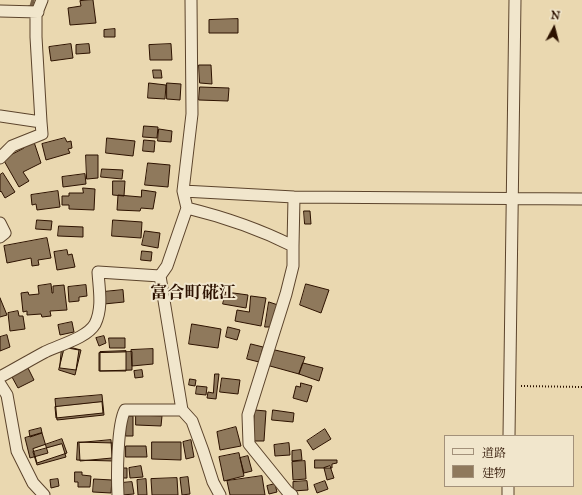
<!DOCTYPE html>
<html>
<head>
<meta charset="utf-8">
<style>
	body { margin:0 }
	#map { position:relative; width:582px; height:495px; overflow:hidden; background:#ead8b0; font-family:"IM FELL Great Primer","Noto Serif JP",serif }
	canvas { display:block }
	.legend { position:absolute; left:444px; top:435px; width:130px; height:52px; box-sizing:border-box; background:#f1e6cc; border:1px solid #a3917a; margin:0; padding:5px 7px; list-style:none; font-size:12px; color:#2d1200 }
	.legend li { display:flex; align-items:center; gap:8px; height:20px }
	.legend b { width:20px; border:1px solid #a3917a }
	.north { position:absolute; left:534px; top:8px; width:40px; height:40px; -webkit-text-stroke:3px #f1e6cc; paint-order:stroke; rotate:7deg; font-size:11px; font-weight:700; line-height:16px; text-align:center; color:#2d1200 }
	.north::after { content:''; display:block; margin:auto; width:14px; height:18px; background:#2d1200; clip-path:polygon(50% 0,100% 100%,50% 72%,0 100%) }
</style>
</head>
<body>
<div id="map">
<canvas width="582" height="495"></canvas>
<ul class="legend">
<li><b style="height:5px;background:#f1e6cc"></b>道路</li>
<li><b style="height:11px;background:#8f795c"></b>建物</li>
</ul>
<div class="north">N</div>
</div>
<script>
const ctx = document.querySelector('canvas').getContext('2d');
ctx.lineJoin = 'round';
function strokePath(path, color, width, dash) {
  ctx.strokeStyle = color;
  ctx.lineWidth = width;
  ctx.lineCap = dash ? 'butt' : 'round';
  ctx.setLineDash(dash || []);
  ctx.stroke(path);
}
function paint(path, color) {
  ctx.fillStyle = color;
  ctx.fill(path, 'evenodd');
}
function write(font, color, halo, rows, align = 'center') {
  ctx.font = font + ' "IM FELL Great Primer","Noto Serif JP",serif';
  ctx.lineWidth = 4;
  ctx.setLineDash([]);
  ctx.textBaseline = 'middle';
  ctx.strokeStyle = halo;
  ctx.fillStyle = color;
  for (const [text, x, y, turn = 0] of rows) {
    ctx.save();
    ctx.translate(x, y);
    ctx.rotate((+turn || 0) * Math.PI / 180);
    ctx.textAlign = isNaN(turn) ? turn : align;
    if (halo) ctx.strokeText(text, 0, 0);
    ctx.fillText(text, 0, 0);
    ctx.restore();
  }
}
const stream = new Path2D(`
	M29 7H31L33 0`);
const building = new Path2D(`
	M93 0 96 23 70 25 68 8 81 6 80 1Z
	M238 19V33H209V20Z
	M115 29V37H104V30Z
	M71 44 73 58 51 61 49 47Z
	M89 44 90 53 76 54V45Z
	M171 44 172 60H150L149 45Z
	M199 65H211L212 84 200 83Z
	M153 70H161L162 78H154Z
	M149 83 166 85 165 99 148 98Z
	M167 83 181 84 180 100 167 99Z
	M200 87 229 88 228 101 199 100Z
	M144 126 158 127 157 138 143 137Z
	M159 129 172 131 171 142 158 141Z
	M65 138 67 142 71 141 72 148 68 149 70 153 46 160 42 144Z
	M107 138 135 141 133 156 106 153Z
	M144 140 155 141 154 152 143 151Z
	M34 142 41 163 23 172 29 181 19 187 3 159 24 148 23 146Z
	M86 155H98V178L87 179Z
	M148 163 170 165 168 187 145 185Z
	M102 169 123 170 122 179 101 177Z
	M3 173 15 192 5 198 1 191 0 192V175Z
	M85 174 86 184 63 187 62 177Z
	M113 181H125L124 196 113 195Z
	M83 188 95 189 94 210 69 209V205H62V196H69V193H83Z
	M142 190 156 192 153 209 141 208 140 211 117 210 118 195 141 197Z
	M58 191 60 207 37 210 36 204 32 205 31 195Z
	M304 211H310L311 224H305Z
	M37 220 52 221 51 230 36 229Z
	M113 220 142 222 141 238 112 236Z
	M59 226 83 227V237L58 236Z
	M145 231 160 233 158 248 142 245Z
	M47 238 51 258 38 260 39 265 32 266 31 258 7 263 4 246Z
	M67 250 68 255 72 254 75 267 57 270 54 252Z
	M142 251 152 252 151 261 141 260Z
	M51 284 52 293H53V286L64 285 67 310 50 311 51 316 42 317 41 314 27 315V311L23 312 21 293 28 292 29 295 39 294 38 286Z
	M306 284 329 290 321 313 300 305Z
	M86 285 87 296 79 297V301L69 302 68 287Z
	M123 290 124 302 104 304 103 292Z
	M226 292 248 295 246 308 223 304Z
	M251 296 266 298 261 326 235 321 237 310 249 312Z
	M0 298 7 315 0 317Z
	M269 302 278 305 271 327H265Z
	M18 311 19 316H23L25 329 10 331 8 313Z
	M72 322 74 332 60 335 58 325Z
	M192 324 221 329 218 348 189 344Z
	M228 327 240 330 237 340 226 337Z
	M7 335 10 347 0 351V337Z
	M104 336 106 343 99 346 96 338Z
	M109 338H125V348H110Z
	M251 344 263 347 259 362 247 359Z
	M65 346 81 350 75 375 59 370Z
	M62 347 79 350 76 370 60 368Z
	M153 349V364L132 366 131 350Z
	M275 350 305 357 299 374 270 366Z
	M126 351V371H100V352Z
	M132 352V370L99 371V353Z
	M303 363 323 368 319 381 299 374Z
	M28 368 34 380 18 388 12 377Z
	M142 370 143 377 135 378 134 371Z
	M215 374H219L216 399 207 398 208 392 213 393Z
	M222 378 240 380 238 394 220 392Z
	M190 379 196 380 195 386 189 385Z
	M301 383 312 386 307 402 293 398 296 386 300 387Z
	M197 386 207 387 206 395 196 394Z
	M102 395 104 415 57 420 55 399Z
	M102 402 103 413 56 418 55 407Z
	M255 410 266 411 264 441H253Z
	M273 410 294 413 293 422 272 420Z
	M136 415 162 416 161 426 136 425Z
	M126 416H133V436H126Z
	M236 427 241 446 220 450 217 432Z
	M41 428 42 433 30 437 29 431Z
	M325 429 331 439 313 450 307 441Z
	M42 433 48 453 30 458 25 438Z
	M62 439 67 453 37 463 33 449Z
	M111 440 112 458 80 461 79 443Z
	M191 440 194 457 186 459 183 442Z
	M78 442 114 443 113 461 77 460Z
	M152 442H181V460L152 459Z
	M289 443 290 455 275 456 274 445Z
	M62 444 66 457 37 465 33 452Z
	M126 446H146L147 457H126Z
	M301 450 302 460 292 461V451Z
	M239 453 244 476 224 481 219 457Z
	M248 456 252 471 244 473 240 458Z
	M315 460H337V463L332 464V468H315Z
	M305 461 306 479 293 480 292 462Z
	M141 466 143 477 130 478 129 468Z
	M330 466 334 478 327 480 324 468Z
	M121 468H127V478H121Z
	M75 472H82V475L91 476 90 487H78V482H75Z
	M262 476 265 495H230L227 481Z
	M188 477 190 494 182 495 180 478Z
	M177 478 178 495H152L151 479Z
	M58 479 59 486 51 488 50 480Z
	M94 479 112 480 111 493 93 492Z
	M146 479 147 495H138L137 480Z
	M307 481 308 490 293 491V482Z
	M325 481 328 489 317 493 314 485Z
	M132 482 134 494 122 495 121 483Z
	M275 484 277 492 269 494 267 486Z`);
const path = new Path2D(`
	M521 386 582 387`);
const street = new Path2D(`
	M0 11 38 12
	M0 116 41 122 36 37V15L42 0
	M0 158 12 146 42 134 41 122
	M183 191 294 197 582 199
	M187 208C224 217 259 229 293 246V266L286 294 248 415 249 444 287 491 292 495
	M0 223 5 233 0 237
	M293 246 294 197
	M0 377C15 369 30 360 45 352 59 345 87 338 95 324 103 308 99 289 98 272L160 276 167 266 187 208 183 191 192 114 191 0
	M0 384 7 395 17 451 33 483 44 495
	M182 410 192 421 203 451 213 482 220 495
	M509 436 515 0
	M118 495C117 477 117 425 125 410H182L160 276
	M508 495V486`);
const quarterNames = [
	["富合町硴江",193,294]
];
strokePath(stream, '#786146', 3.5);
paint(building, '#8f795c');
strokePath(building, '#2d1200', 1);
strokePath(street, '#5c442c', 13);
strokePath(path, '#2d1200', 2, [1, 2]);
strokePath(street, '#f1e6cc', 11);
write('bold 17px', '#2d1200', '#f1e6cc', quarterNames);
</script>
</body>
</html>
